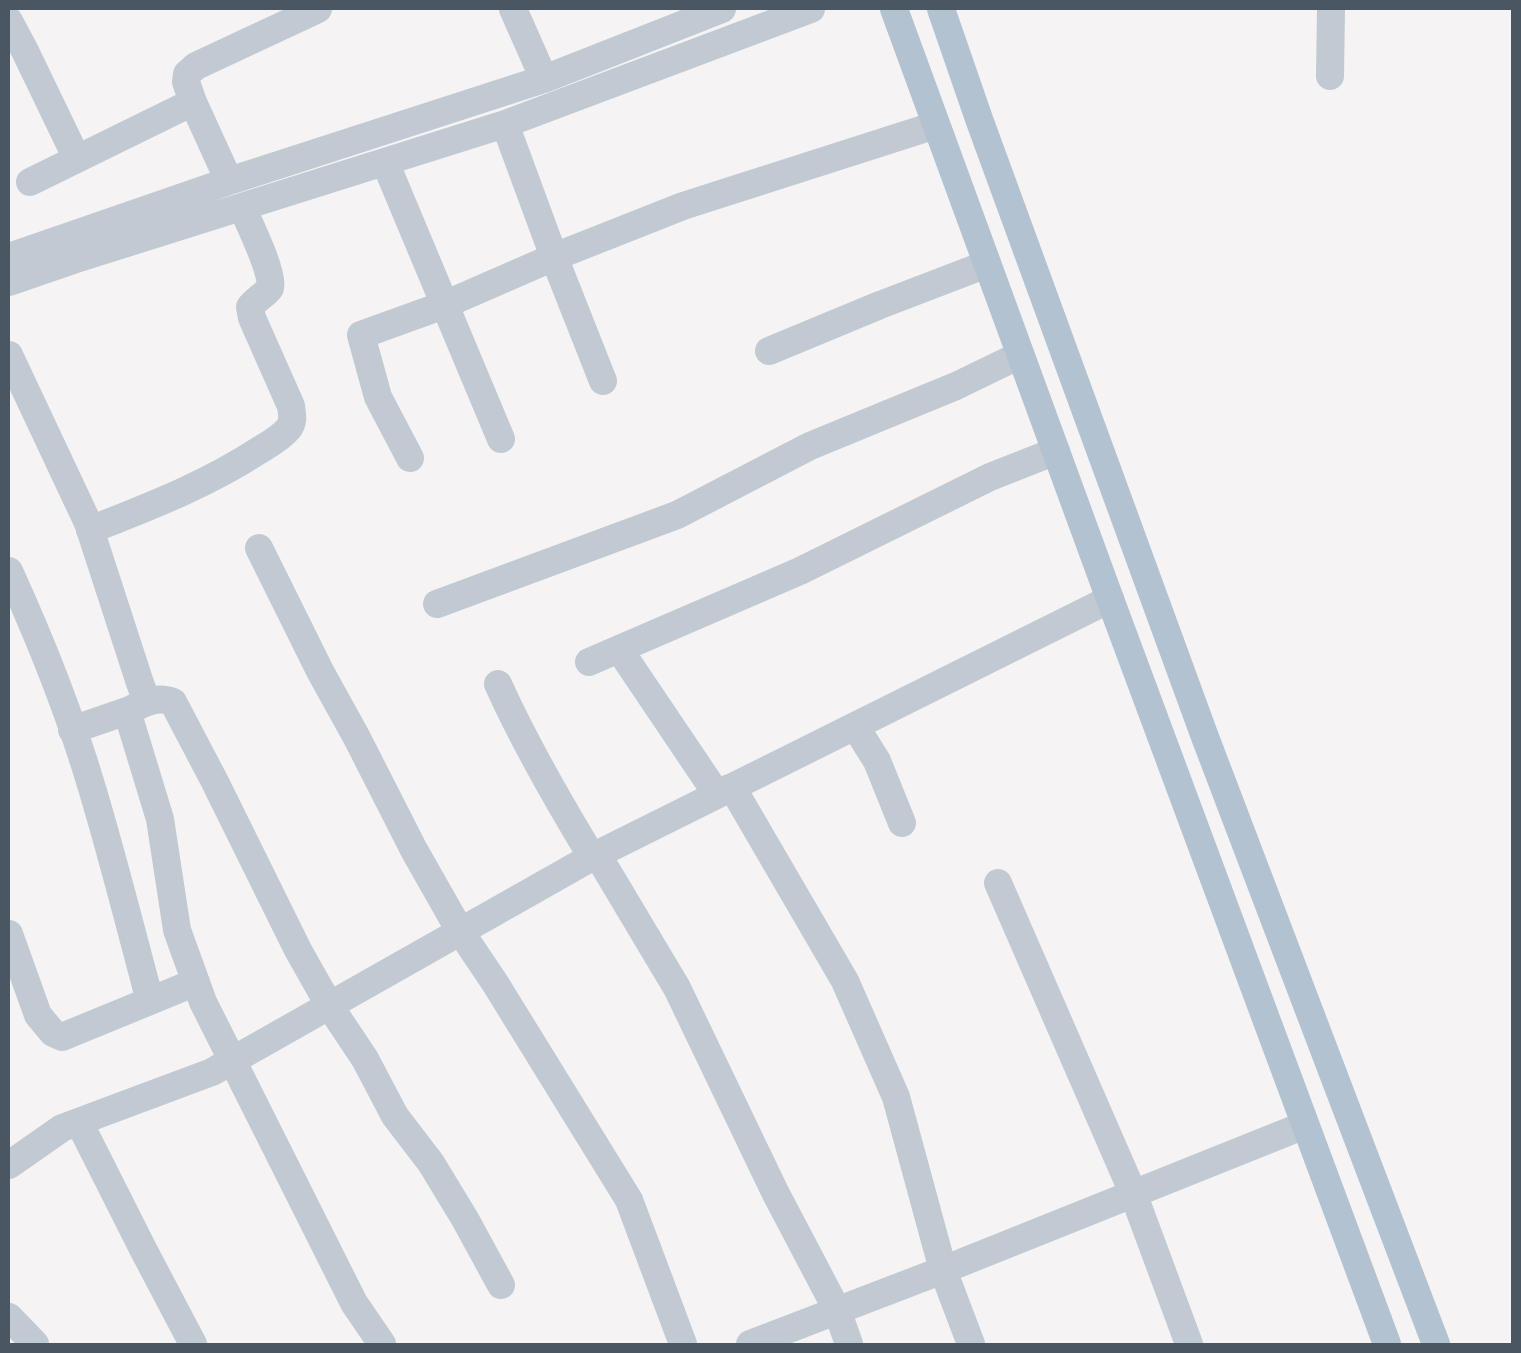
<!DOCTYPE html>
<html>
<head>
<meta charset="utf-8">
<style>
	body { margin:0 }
	#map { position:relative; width:1521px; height:1353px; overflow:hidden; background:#f5f3f3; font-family:"Work Sans",sans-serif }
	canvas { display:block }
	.frame { position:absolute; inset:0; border:10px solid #4a5661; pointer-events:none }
</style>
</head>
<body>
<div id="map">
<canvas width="1521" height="1353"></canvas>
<div class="frame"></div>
</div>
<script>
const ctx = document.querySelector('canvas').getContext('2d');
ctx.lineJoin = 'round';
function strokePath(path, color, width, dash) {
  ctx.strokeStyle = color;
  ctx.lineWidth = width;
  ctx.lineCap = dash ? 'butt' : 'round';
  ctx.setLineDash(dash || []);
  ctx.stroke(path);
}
const street = new Path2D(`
	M513 9 544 79
	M811 9 505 124 554 257 683 206 936 125
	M9 21 25 51 77 159
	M1330 76 1331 9
	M385 162 501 439
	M229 181 193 102 186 82 187 74 196 66 318 9
	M30 182 193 102
	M9 257 229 181 544 79 722 9
	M9 282 73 260 505 124
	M769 351 880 305 987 264
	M9 355 88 523 140 683 147 702
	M410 458 378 397 361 335 444 305 554 257 603 381
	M90 530C148 507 206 485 258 451 268 445 281 438 289 428 294 421 292 414 291 406L252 318 250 307C254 301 267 293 270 288 275 276 248 221 242 207
	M259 548 320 671 357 738 414 850 460 931 495 983 629 1200 683 1344
	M9 571C41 641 70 714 92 788 113 858 131 930 150 1001
	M437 604 677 515 810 446 956 386 1020 355
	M619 649 716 793 732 787 845 981 896 1097 943 1270 971 1344
	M589 662 800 571 990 477 1056 451
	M498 684C525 744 558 801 592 857
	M855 726 877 761 902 823
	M72 730 127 711
	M597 854 677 988 775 1192 837 1310 849 1344
	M998 883 1133 1193 1189 1344
	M9 934 38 1015 53 1033 62 1037 196 982
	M79 1122 143 1249 193 1344
	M9 1165 62 1128 212 1072 592 857 1110 599
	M9 1317 35 1344
	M382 1344 354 1303 203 1002 177 930 160 819 127 711C143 704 156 695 173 702L215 782 298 950 329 1005 365 1059 395 1116 431 1163 465 1219 501 1285
	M750 1344 943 1270 1305 1125`);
const primary = new Path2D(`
	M894 9 1110 599 1387 1344
	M941 9 979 119 1205 737 1436 1344`);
strokePath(street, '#c1cad2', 28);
strokePath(primary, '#b3c2d1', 28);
</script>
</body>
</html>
